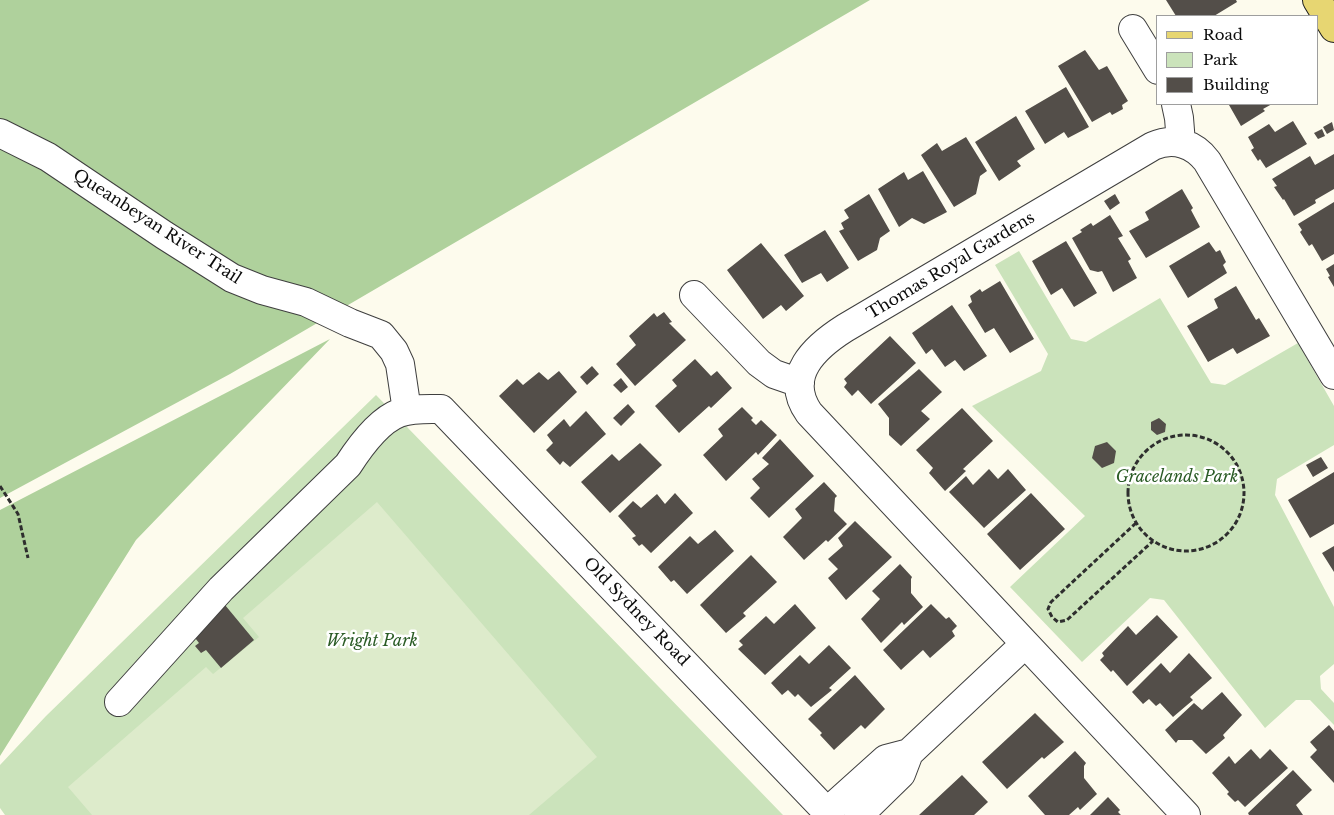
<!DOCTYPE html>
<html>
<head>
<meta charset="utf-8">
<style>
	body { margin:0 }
	#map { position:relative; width:1334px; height:815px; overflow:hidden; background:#fdfbed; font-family:"Libre Baskerville",serif }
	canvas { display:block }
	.legend { position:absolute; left:1156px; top:15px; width:162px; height:90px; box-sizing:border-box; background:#fff; border:1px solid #9e9e9e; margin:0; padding:6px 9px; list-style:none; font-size:15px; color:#0c0c0c }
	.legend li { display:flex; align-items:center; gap:10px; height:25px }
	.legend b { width:25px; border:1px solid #9e9e9e }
</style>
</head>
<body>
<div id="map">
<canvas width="1334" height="815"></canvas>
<ul class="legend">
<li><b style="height:6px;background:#e7d672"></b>Road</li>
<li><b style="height:14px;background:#cbe3bb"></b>Park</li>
<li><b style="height:14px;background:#534e49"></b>Building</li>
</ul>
</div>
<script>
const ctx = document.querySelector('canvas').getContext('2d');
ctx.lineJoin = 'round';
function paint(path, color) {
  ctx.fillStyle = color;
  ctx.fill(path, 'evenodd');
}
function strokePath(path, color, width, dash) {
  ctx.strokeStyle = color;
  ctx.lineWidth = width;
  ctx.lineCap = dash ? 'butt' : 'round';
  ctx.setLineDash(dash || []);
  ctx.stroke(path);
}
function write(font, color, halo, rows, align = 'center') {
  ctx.font = font + ' "Libre Baskerville",serif';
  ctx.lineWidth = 5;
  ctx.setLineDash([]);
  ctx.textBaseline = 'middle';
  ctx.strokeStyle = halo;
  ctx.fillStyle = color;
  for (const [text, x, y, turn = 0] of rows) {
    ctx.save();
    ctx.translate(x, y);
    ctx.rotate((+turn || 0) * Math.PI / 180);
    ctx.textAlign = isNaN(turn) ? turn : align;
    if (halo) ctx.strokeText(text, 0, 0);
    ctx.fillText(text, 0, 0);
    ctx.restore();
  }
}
const green = new Path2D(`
	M1019 251 1071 339 1086 342 1160 298 1211 383 1225 385 1298 343 1334 406V445L1277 479 1275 495 1334 607V664L1320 676 1321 689 1334 703V725L1310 700H1296L1265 728 1164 600 1150 598 1082 662 1010 587 1085 516 972 406 1041 371 1048 354 995 265Z
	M376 395 783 815H5L0 808V765L46 716Z`);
const forest = new Path2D(`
	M0 0H870L230 374 0 498Z
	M330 339 136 540 0 756V510Z`);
const pitch = new Path2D(`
	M377 502 597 757 529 815H92L68 787 206 667 213 674 259 637 243 618Z`);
const building = new Path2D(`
	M1166 0H1236L1237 2 1214 16H1176Z
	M1085 50 1099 70 1107 66 1128 101 1122 105 1123 109 1112 115 1110 112 1092 122 1058 66Z
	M1066 87 1089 127 1068 138 1064 132 1045 144 1025 111Z
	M1231 104H1272L1263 109 1265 111 1241 126 1229 105Z
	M1016 116 1035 149 1017 161 1021 166 999 181 975 142Z
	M1293 121 1307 144 1266 168 1260 159 1258 161 1251 150 1254 148 1248 137 1269 124 1275 132Z
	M1332 122 1334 130 1327 134 1323 127Z
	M1322 129 1325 136 1318 139 1314 133Z
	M966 137 987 171 980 176 976 194 954 207 921 155 937 143 942 151Z
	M1334 154V189L1315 200 1316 203 1294 216 1284 199 1283 200 1274 187 1277 186 1272 179 1310 156 1315 165Z
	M923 171 947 212 924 224 912 218 899 227 878 189 904 172 908 180Z
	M1182 189 1193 208 1191 210 1200 227 1146 258 1129 231 1149 220 1145 212Z
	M869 194 890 231 880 238 877 250 858 261 839 231 844 229 841 223 849 218 844 210Z
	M1115 194 1120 203 1110 210 1104 201Z
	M1334 202V254L1322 261 1312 244 1309 246 1300 232 1302 230 1298 224Z
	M1110 215 1123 236 1118 238 1131 259 1128 261 1137 278 1113 292 1102 271 1098 272 1090 270 1072 238 1082 232 1080 230 1091 223 1093 226Z
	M825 230 849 268 827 282 821 273 802 283 784 255Z
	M1066 241 1097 293 1074 307 1062 288 1051 295 1032 261Z
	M1209 242 1216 252 1220 250 1226 262 1223 265 1227 273 1188 298 1169 266Z
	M761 243 804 296 786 311 781 305 763 319 727 270Z
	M1334 264V287L1328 277 1330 276 1326 269Z
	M1000 281 1034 339 1010 353 994 328 985 333 968 305 972 302 970 296 980 289 982 292Z
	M1236 286 1256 320 1259 318 1270 336 1237 354 1233 348 1208 362 1187 326 1218 308 1214 299Z
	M952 305 987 356 964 371 955 360 945 367 932 349 926 354 912 333Z
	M664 312 672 322 669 323 686 340 635 386 616 364 636 345 629 336 654 313 657 317Z
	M890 336 916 363 871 404 858 390 852 396 844 387 847 383 844 379Z
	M695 359 711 376 717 371 732 388 711 408 709 406 679 433 655 406 677 386 672 380Z
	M592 366 599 374 587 385 580 377Z
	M919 369 942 392 921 411 930 419 901 446 889 435V418L878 404Z
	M559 371 577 392 534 433 499 396 517 379 523 385 539 372 548 380Z
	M621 378 628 387 621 393 613 385Z
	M628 404 635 412 621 426 613 418Z
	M742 407 753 418 751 420 756 425 761 420 777 435 758 455 756 452 726 481 703 455 723 436 718 429Z
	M962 408 993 441 963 469 966 471 945 491 929 473 933 468 916 450Z
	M586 411 606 434 570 467 563 461 560 465 546 450 553 443 547 435 564 419 570 427Z
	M1159 418 1166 424 1165 432 1157 435 1151 430V422Z
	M780 439 814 476 769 518 750 498 760 488 752 479 769 464 762 458Z
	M1107 442 1116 451 1114 463 1102 468 1092 458 1095 446Z
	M640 443 662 465 610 513 581 482 612 454 619 461Z
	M1321 457 1328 468 1313 477 1306 465Z
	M989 469 998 479 1008 469 1026 490 984 528 949 492 966 476 973 485Z
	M1334 472V524L1310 538 1288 500Z
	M824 482 837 496 835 498 834 511 847 524 828 542 826 540 804 560 783 537 802 518 795 509Z
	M675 493 693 513 651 553 642 544 639 546 632 538 636 536 618 516 633 501 641 508 657 494 665 504Z
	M1031 493 1065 529 1020 570 987 534Z
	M855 521 892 557 846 600 828 578 838 569 828 559 843 546 838 538Z
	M715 530 734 551 687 594 674 580 671 582 658 567 690 536 698 544Z
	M1334 546V572L1322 553Z
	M751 555 777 582 743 613 746 616 726 633 700 605Z
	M900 564 912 577 911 579V593L923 607 904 625 902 622 881 643 861 619 880 599 872 591Z
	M795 604 816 628 765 675 738 649 743 645 739 641 766 616 774 624Z
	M931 604 946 619 949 617 957 626 952 631 955 636 930 658 923 650 901 670 883 650Z
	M225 605 254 640 221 668 206 650 201 653 195 646 199 643 192 634Z
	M1157 615 1178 637 1127 686 1113 670 1111 672 1100 660 1104 656 1102 653 1128 626 1136 635Z
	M829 645 851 668 829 688 832 690 811 707 798 694 795 697 788 690 782 695 771 683 800 655 809 664Z
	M1189 653 1212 678 1190 697 1193 700 1173 717 1160 703 1156 706 1149 699 1143 704 1132 692 1161 663 1170 673Z
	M855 675 885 709 865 729 861 725 834 750 820 735 822 733 808 719Z
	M1222 692 1242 715 1223 735 1225 738 1206 754 1192 740H1178L1176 743 1165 730 1194 703 1202 710Z
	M1035 713 1064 742 1044 759 1042 757 1007 789 982 762Z
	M1329 725 1334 731V783L1310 757 1317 750 1310 742Z
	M1251 749 1260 759 1270 749 1288 768 1245 807 1238 800 1235 802 1227 794 1229 792 1212 773 1229 756 1235 764Z
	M1075 751 1086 763 1084 766V778L1097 794 1080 810 1078 807 1069 815H1045L1028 796Z
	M1293 770 1312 790 1296 805 1303 815H1249L1248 813Z
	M962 775 988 802 974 815H919Z
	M1108 797 1120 810 1118 812 1121 815H1090Z`);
const path = new Path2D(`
	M1128 493a58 58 0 1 1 116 0a58 58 0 1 1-116 0Z
	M0 486 18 514 28 558
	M1136 523 1051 602 1048 609 1052 617 1058 622 1067 620 1153 541`);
const minor = new Path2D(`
	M1133 29 1158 70
	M1176 104 1179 118 1181 143
	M0 133 48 157 164 235 232 278 262 290 306 302 350 323 381 335 394 351 400 364 407 411
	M694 295 759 363 774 374 800 383
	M119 702 221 589 348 465C359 448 378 421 399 413 412 408 428 409 441 409L830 815
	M827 812 886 759 909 753
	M859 815 901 774 909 753 1025 644
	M1186 815 809 413C783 376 815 347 845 328L1153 146C1174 137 1194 144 1207 161L1334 375`);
const major = new Path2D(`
	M1317 0 1334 28`);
const streetNames = [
	["Queanbeyan River Trail",157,227,33],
	["Thomas Royal Gardens",951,266,-31],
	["Old Sydney Road",636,612,46]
];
const parkNames = [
	["Gracelands Park",1177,477],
	["Wright Park",372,641]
];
paint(green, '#cbe3bb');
paint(forest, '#afd19c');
paint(pitch, '#ddebcb');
paint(building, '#534e49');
strokePath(minor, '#3f3f3f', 30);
strokePath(major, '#1d1d1d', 30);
strokePath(path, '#2e2e2e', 3, [5, 2.5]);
strokePath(minor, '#fff', 28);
strokePath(major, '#e7d672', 28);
write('16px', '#0c0c0c', '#fff', streetNames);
write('italic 16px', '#2a5b25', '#fff', parkNames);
</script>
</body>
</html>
